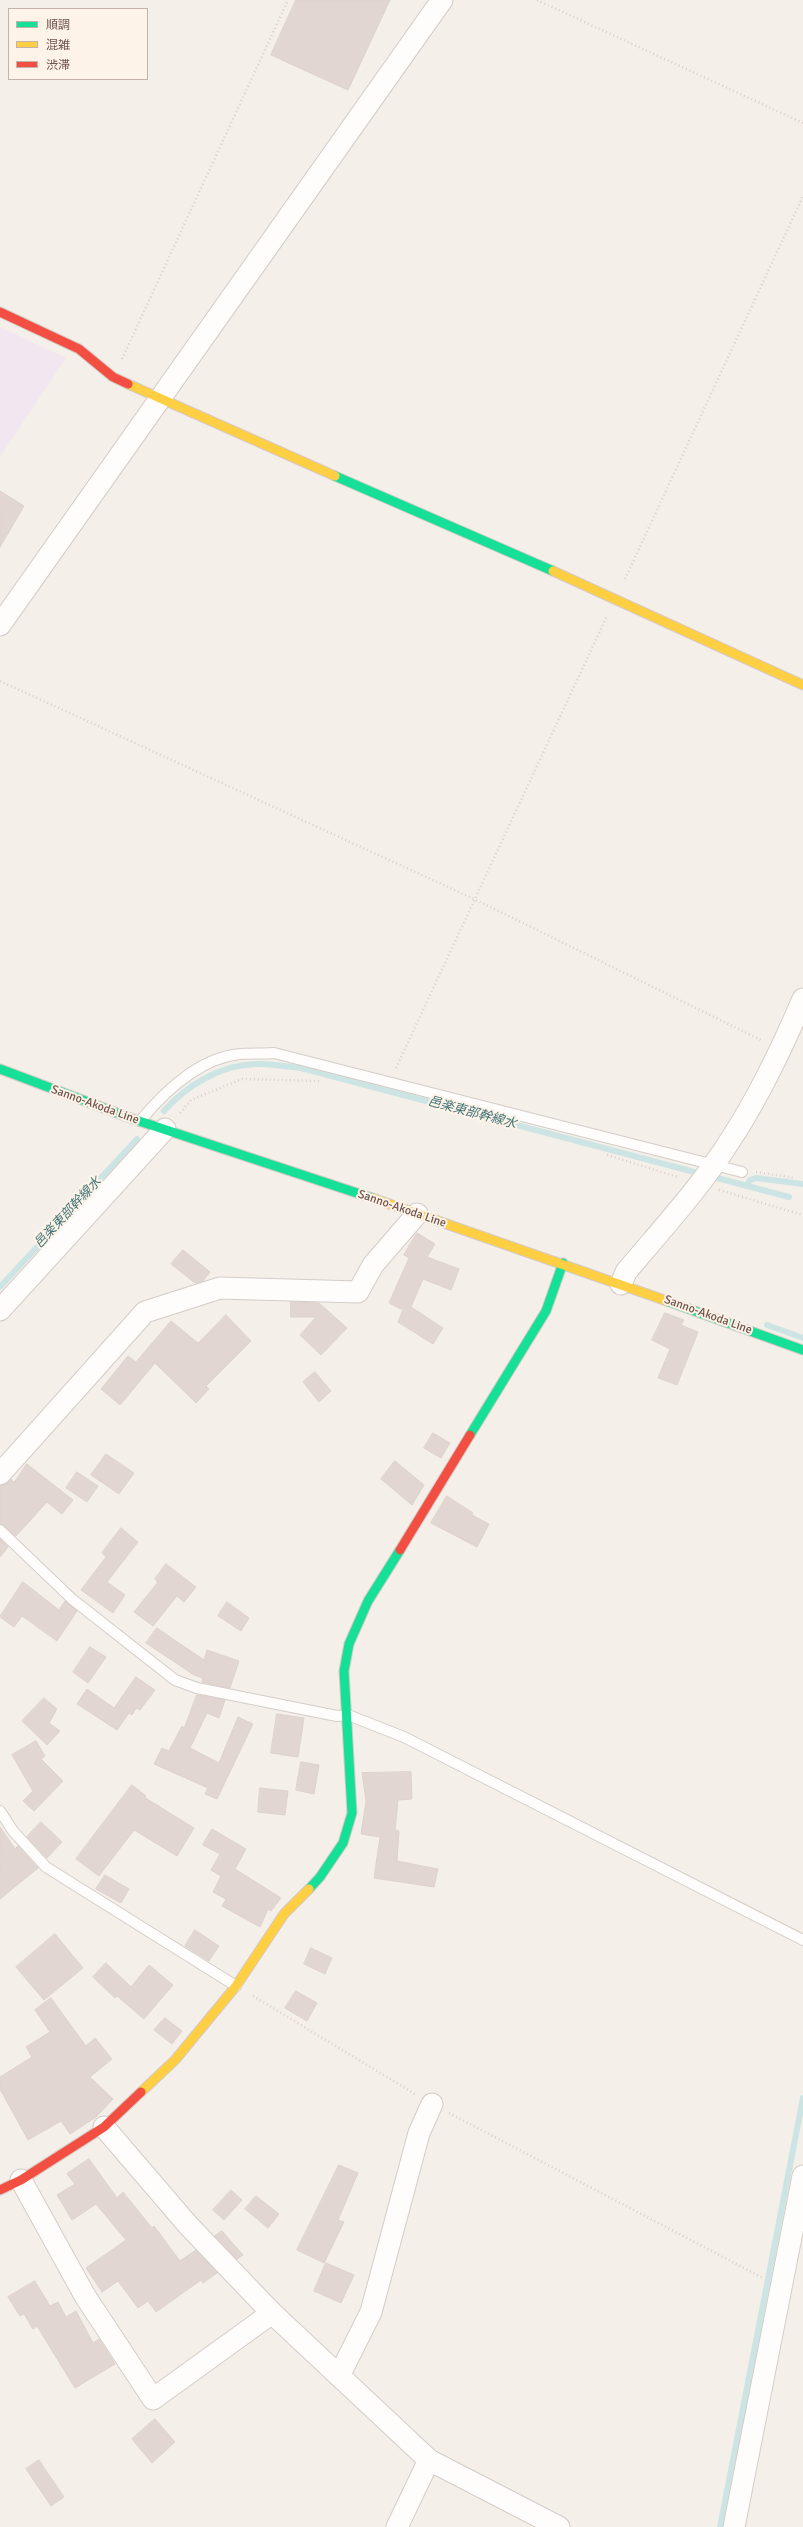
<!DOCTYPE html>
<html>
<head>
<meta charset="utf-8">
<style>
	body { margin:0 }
	#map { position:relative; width:803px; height:2527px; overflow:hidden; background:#f5efe9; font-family:Signika,"Noto Sans JP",sans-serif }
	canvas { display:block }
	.legend { position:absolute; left:8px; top:8px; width:140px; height:72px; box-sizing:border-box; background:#fdf3e9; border:1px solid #c5b3aa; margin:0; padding:5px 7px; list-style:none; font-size:12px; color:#70544c }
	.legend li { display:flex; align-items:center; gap:8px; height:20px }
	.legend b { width:20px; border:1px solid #c5b3aa }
</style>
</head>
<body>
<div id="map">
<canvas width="803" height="2527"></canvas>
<ul class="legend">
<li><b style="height:5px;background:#16e098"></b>順調</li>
<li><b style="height:5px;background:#ffcf43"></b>混雑</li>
<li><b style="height:5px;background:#f24e42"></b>渋滞</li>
</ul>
</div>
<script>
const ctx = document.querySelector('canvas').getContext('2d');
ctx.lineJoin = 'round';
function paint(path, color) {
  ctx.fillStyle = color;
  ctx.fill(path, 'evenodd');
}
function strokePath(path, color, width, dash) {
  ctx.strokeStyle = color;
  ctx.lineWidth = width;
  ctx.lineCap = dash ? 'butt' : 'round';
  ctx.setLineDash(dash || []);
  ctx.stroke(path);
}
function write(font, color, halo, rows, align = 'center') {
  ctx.font = font + ' Signika,"Noto Sans JP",sans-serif';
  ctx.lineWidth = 4;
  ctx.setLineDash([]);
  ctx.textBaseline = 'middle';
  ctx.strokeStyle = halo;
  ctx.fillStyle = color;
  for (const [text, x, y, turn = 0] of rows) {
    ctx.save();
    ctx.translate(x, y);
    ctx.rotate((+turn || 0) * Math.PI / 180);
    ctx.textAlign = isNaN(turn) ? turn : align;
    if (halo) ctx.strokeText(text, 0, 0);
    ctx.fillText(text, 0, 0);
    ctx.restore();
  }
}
const education = new Path2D(`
	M0 327 66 358 0 457Z`);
const stream = new Path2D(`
	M164 1111C186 1086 220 1065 255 1064 270 1063 286 1067 301 1068L789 1197
	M747 1185 750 1180 756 1178 803 1184
	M0 1287 137 1139
	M767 1325 803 1338
	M720 2527 803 2098`);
const building = new Path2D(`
	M296 0H390L348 90 271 55Z
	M0 491 24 506 0 547Z
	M417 1233 435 1244 427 1257 459 1269 451 1290 423 1279 411 1307 443 1328 433 1344 398 1322 403 1310 389 1303 409 1258 404 1255Z
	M183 1250 210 1272 203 1281 195 1283 171 1264Z
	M291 1302 319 1303 347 1328 321 1355 300 1335 316 1317H291Z
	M665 1313 684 1320 681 1325 698 1332 677 1385 658 1378 670 1349 652 1340Z
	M226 1315 251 1341 206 1386 209 1389 196 1403 155 1363 120 1405 101 1389 128 1356 136 1362 171 1321 198 1343Z
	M315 1372 331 1391 319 1402 303 1382Z
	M433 1433 450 1443 441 1458 424 1448Z
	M106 1454 134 1473 119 1494 91 1475Z
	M395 1461 424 1485 412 1505 381 1479Z
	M27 1464 73 1500 62 1514 47 1502 16 1536 0 1524V1486L11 1479 14 1482Z
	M77 1472 98 1486 87 1502 66 1488Z
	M447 1496 473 1513 472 1515 489 1524 477 1547 431 1523Z
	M121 1528 138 1542 107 1582 125 1595 113 1613 81 1590 106 1557 102 1553Z
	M0 1539 8 1547 0 1557Z
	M166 1564 196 1587 184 1602 177 1596 153 1626 134 1612 158 1582 155 1579Z
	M23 1582 59 1610 65 1601 77 1611 57 1641 22 1616 14 1627 0 1617Z
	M227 1602 249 1618 241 1631 218 1616Z
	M157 1628 204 1660 207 1650 239 1661 230 1688 202 1682 203 1678 194 1675 146 1643Z
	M90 1647 106 1657 88 1683 73 1672Z
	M136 1677 155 1690 140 1710 136 1708 132 1715 129 1713 117 1730 77 1704 87 1689 114 1708Z
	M197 1695 225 1700 219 1718 207 1713 190 1748 219 1763 238 1717 253 1724 217 1799 205 1794 208 1788 154 1764 162 1748 169 1751 182 1726 184 1728Z
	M44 1698 57 1709 49 1723 60 1731 47 1745 22 1721Z
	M277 1714 304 1718 298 1757 271 1753Z
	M36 1741 45 1756 41 1759 63 1781 34 1811 23 1801 33 1791 12 1755Z
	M301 1762 319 1765 314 1794 296 1790Z
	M411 1772 412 1799 398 1800 395 1830 399 1831 397 1861 438 1869 434 1887 374 1878 380 1837 361 1834 366 1801 362 1773Z
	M132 1785 146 1796 144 1797 194 1828 177 1856 134 1830 99 1876 76 1859Z
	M260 1788 288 1791 285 1815 258 1812Z
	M41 1822 62 1842 47 1858 27 1837Z
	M0 1827 15 1849 18 1846 38 1868 0 1899Z
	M212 1829 246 1849 235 1869 281 1898 271 1911 268 1909 260 1927 222 1906 226 1899 213 1892 221 1876 211 1870 220 1854 203 1845Z
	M105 1875 129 1889 121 1903 96 1889Z
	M195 1930 219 1946 209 1961 185 1946Z
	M55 1934 83 1968 44 2000 16 1967Z
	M311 1948 332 1958 325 1974 304 1964Z
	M106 1963 131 1987 149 1965 173 1985 144 2019 117 1996 115 1998 93 1977Z
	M296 1991 317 2003 307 2021 285 2008Z
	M51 1998 86 2046 95 2038 112 2059 90 2077 113 2099 96 2117 70 2134 61 2121 28 2140 0 2089V2077L32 2057 26 2047 50 2032 35 2010Z
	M165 2018 182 2031 172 2044 154 2030Z
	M89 2159 117 2198 123 2192 152 2228 154 2226 180 2261 196 2250 217 2273 203 2283 201 2280 156 2312 148 2301 138 2308 118 2281 102 2292 86 2268 126 2240 96 2204 72 2220 57 2195 75 2184 67 2174Z
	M339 2165 358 2173 338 2220 344 2222 324 2263 297 2250Z
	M231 2190 242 2200 224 2220 213 2210Z
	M256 2196 279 2214 268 2228 245 2209Z
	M222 2231 243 2255 237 2259 215 2236Z
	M326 2263 354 2275 341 2303 314 2291Z
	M35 2281 50 2306 58 2302 66 2317 76 2311 93 2343 99 2339 115 2364 75 2388 37 2326 33 2329 24 2314 20 2316 8 2297Z
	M155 2419 175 2442 152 2463 132 2439Z
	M39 2460 64 2497 51 2506 26 2469Z`);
const path = new Path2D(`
	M537 0 803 123
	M122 359 288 0
	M625 579 803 196
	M0 681 474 899 763 1041
	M396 1068 607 616
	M180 1113 191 1100 242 1079 319 1081
	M607 1155 678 1177
	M756 1172 795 1178
	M719 1190 803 1215
	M253 1996 415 2094
	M449 2113 763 2278`);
const lane = new Path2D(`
	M140 1121C165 1091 199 1058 240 1054 251 1053 263 1054 274 1053L742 1172
	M0 1530 72 1599 175 1680 197 1688 337 1716 348 1715 404 1737 803 1940
	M0 1811 13 1831 46 1867 236 1986`);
const street = new Path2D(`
	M0 625 442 0
	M621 1284 626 1272C662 1229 701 1187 731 1139 760 1095 782 1048 803 999
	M0 1310 165 1129
	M0 1474 145 1312 220 1288 358 1292 373 1265 417 1214
	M104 2127 188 2225 272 2313 429 2460 559 2527
	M21 2180 85 2296 153 2399 272 2313
	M339 2376 371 2312 419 2133 432 2104
	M397 2527 429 2460
	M734 2527 803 2176`);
const fast = new Path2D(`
	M335 476 553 571
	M0 1069 133 1119 372 1198
	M667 1301 803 1350
	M470 1435 546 1311 563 1263
	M309 1889 320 1877 343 1843 352 1813 344 1671 349 1644 368 1601 400 1550`);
const slow = new Path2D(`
	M128 384 335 476
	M553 571 803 685
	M372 1198 667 1301
	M141 2092 175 2060 236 1986 284 1914 309 1889`);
const jam = new Path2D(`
	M0 312 79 349 113 377 128 384
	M400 1550 470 1435
	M0 2190 21 2180 104 2127 141 2092`);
const streetNames = [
	["Sanno-Akoda Line",95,1105,20],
	["Sanno-Akoda Line",402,1209,19],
	["Sanno-Akoda Line",708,1315,20]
];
const waterNames = [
	["邑楽東部幹線水",472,1113,15],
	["邑楽東部幹線水",68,1213,-47]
];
paint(education, '#f0e7f0');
strokePath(stream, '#cce5e4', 6);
paint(building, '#e1d6d1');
strokePath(building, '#ddd1cb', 1);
strokePath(lane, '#d4ccc7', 12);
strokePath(street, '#d4ccc7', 23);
strokePath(fast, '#d4cac6', 11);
strokePath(slow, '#d4cac6', 11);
strokePath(jam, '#d4cac6', 11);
strokePath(path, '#d8cfcd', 2.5, [1, 3]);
strokePath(lane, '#fefdfc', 10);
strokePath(street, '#fefdfc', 21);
strokePath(fast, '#16e098', 9);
strokePath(slow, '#ffcf43', 9);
strokePath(jam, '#f24e42', 9);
write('12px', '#70544c', '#fdf3e9', streetNames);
write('italic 13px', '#417375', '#fdf3e9', waterNames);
</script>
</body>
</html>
